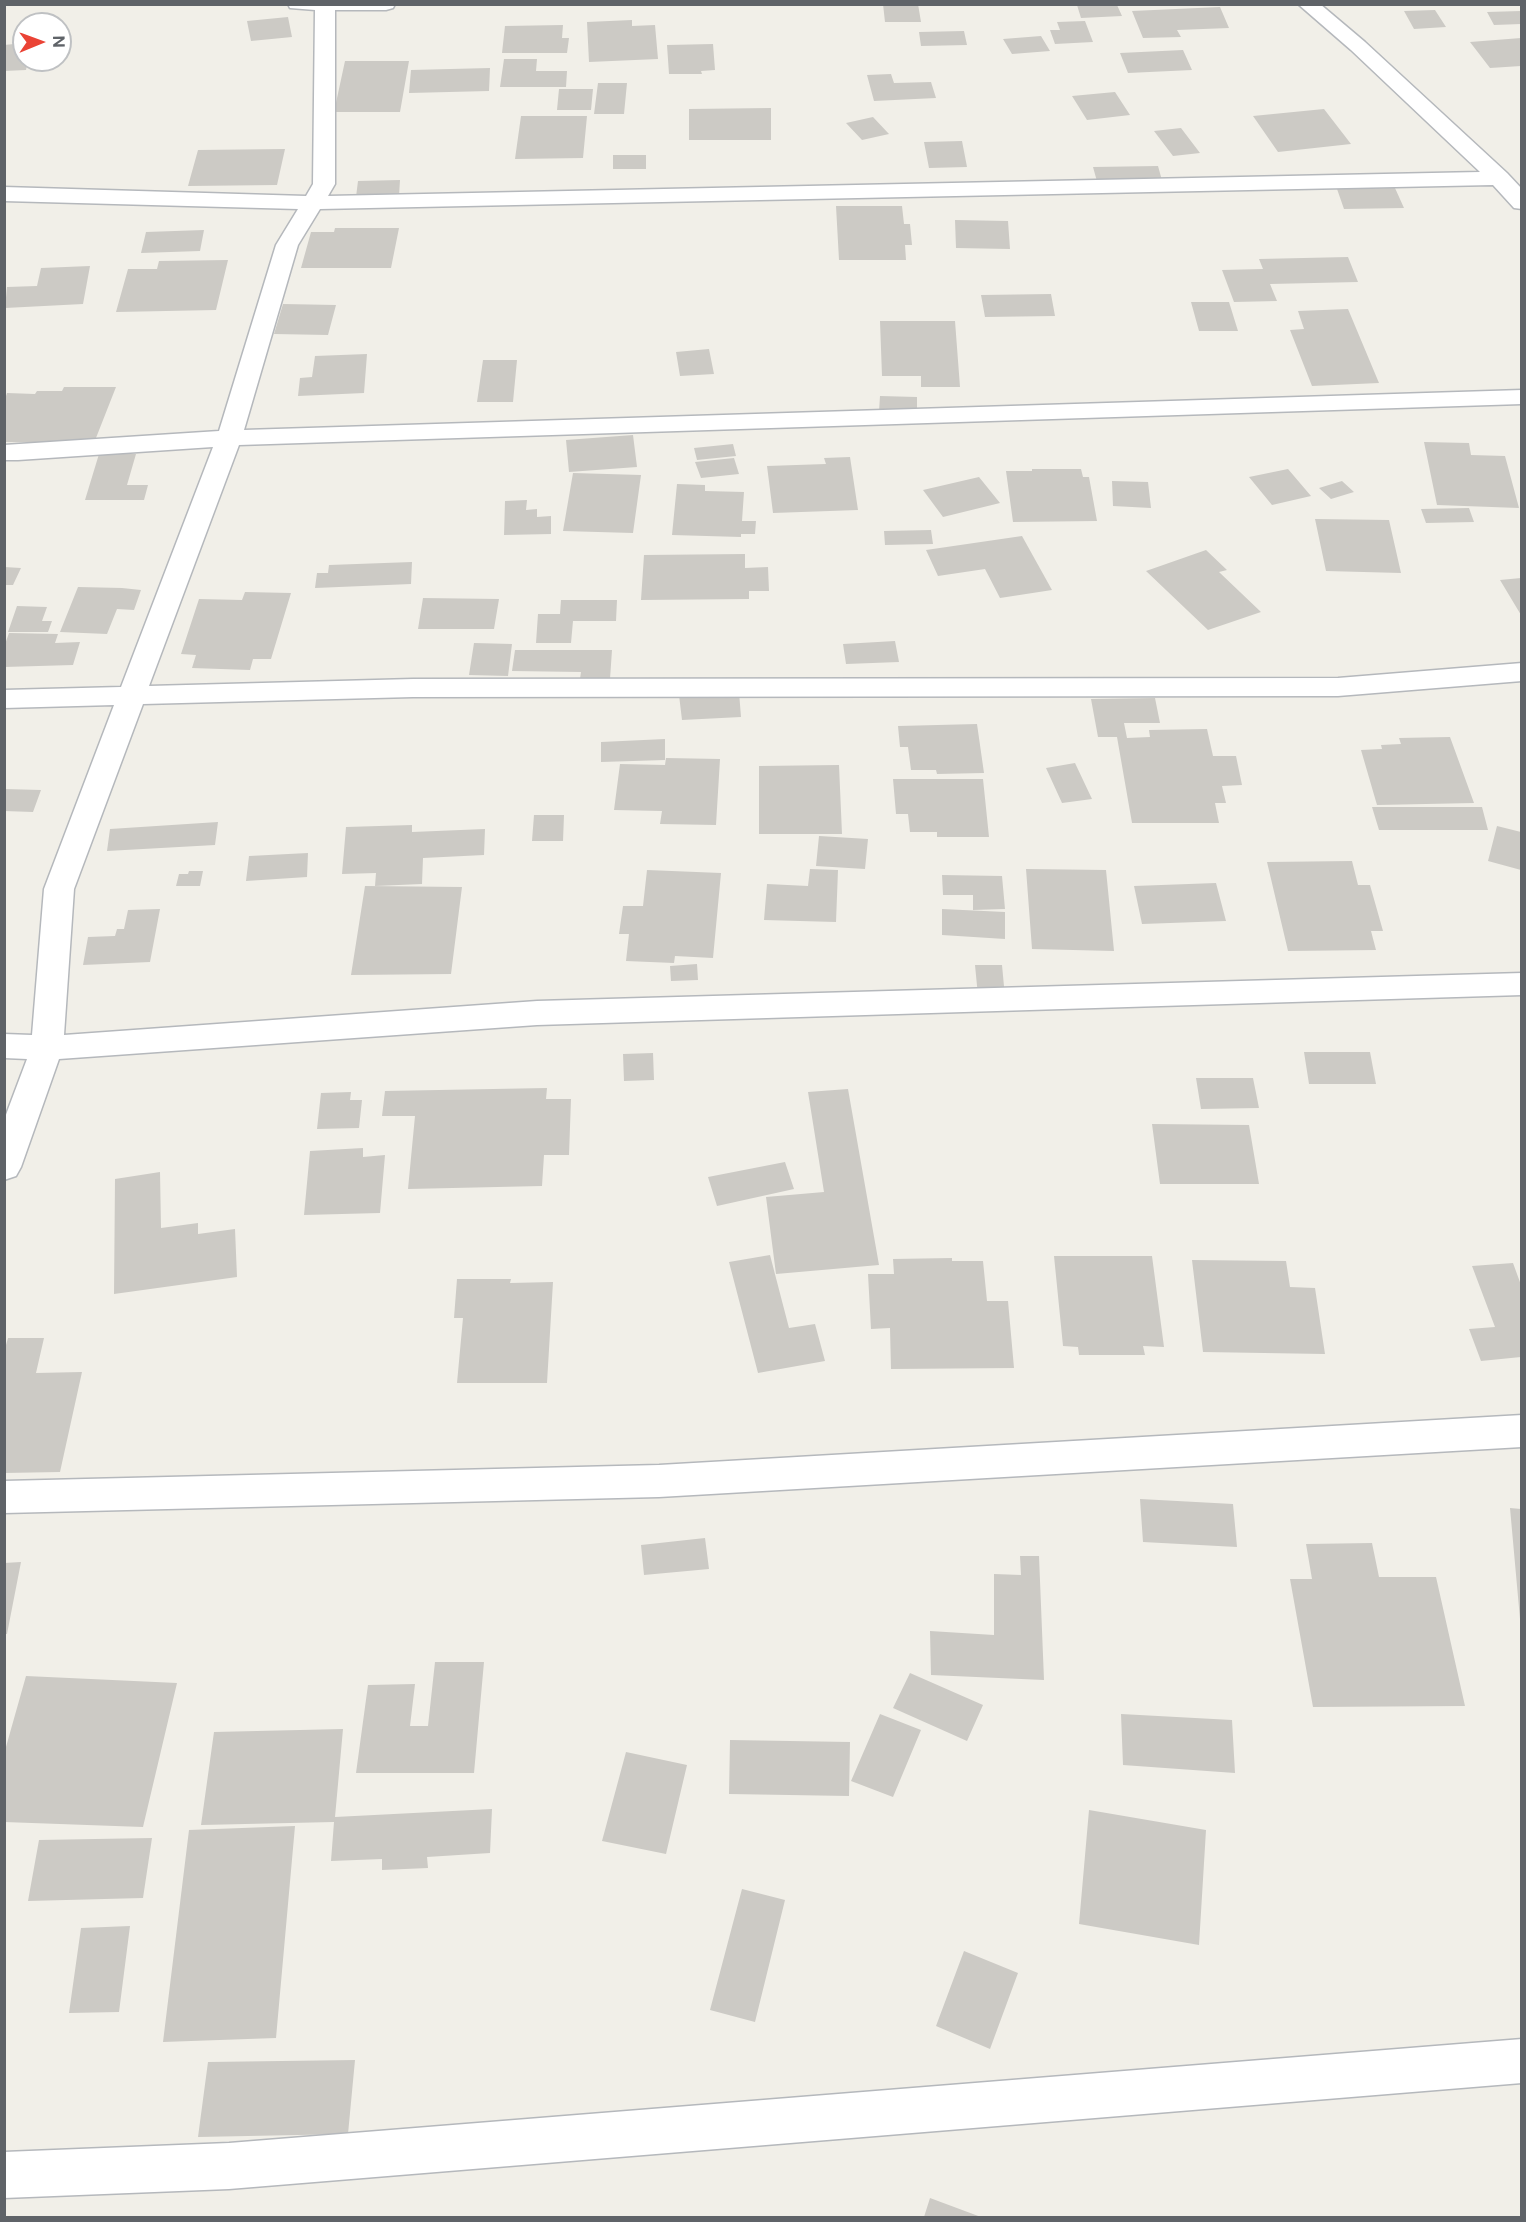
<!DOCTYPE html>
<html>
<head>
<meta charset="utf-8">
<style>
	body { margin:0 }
	#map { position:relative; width:1526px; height:2222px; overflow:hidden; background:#f1efe8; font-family:"Public Sans",sans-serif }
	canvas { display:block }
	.frame { position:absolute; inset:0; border:6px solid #5f6368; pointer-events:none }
	.north { position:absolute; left:12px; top:12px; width:60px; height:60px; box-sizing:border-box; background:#fff; border:2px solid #bfc1c3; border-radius:50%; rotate:89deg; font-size:16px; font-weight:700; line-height:24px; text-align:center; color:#5f6368 }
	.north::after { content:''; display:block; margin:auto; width:21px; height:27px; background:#ea4335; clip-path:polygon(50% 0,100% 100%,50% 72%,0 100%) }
</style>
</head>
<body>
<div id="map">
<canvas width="1526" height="2222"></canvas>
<div class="frame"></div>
<div class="north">N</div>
</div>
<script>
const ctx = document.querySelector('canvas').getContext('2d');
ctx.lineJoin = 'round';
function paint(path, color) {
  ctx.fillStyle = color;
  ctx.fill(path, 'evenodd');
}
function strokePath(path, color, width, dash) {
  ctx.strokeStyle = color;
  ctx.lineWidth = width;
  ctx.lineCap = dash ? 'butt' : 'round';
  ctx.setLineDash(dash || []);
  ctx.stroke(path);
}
const building = new Path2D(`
	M883 4H918L921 22H885Z
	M1077 5H1117L1122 16 1081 18Z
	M1220 7 1229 28 1177 30 1181 37 1143 38 1132 11Z
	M1435 10 1446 27 1414 29 1404 11Z
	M1521 11V24L1494 25 1487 12Z
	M288 17 292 37 251 41 247 21Z
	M632 20V26L655 25 658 59 589 62 587 22Z
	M1085 21 1093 42 1055 44 1050 30H1060L1057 22Z
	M563 25 562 38H569L567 53H502L505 26Z
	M964 31 967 45 921 46 919 32Z
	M1041 36 1050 51 1012 54 1003 39Z
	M1521 38V66L1490 68 1470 42Z
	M24 43V60H28L26 70 4 71V45Z
	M713 44 715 70 701 71 702 74H669L667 45Z
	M1183 50 1192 70 1128 73 1120 53Z
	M504 59H537L536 71H567L566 87H500Z
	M345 61H409L400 112H334Z
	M490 68 489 91 409 93 411 70Z
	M891 74 894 83 931 82 936 98 874 101 867 75Z
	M598 83H627L624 114H594Z
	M559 89H593L591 110H557Z
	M1115 92 1130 115 1087 120 1072 96Z
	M771 108V140H689V109Z
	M1324 109 1351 144 1278 152 1253 116Z
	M521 116H587L583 158 515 159Z
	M873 117 889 134 862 140 846 123Z
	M1181 128 1200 153 1173 156 1154 131Z
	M962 141 967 167 929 168 924 142Z
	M285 149 277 185 188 186 198 150Z
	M613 155H646V169H613Z
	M1158 166 1163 184 1098 185 1093 167Z
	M400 180 399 196 356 197 358 181Z
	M1395 188 1404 208 1344 209 1337 189Z
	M836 206H902L904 224H910L912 245H905L906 260H839Z
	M955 220 1008 221 1010 249 956 248Z
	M335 228H399L391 268H301L311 232H334Z
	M204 230 200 251 141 253 146 232Z
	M1348 257 1358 282 1270 284 1277 301 1234 302 1222 270 1263 269 1259 259Z
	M228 260 216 310 116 312 128 269H157L159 261Z
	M90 266 83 304 5 308 7 287 37 286 41 268Z
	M1051 294 1055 316 985 317 981 295Z
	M1191 302H1229L1238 331H1199Z
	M283 304 336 305 328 335 274 334Z
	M1348 309 1379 383 1312 386 1290 330 1304 329 1298 311Z
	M880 321H955L960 387H921V376H882Z
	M709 349 714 374 680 376 676 352Z
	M367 354 364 393 298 396 300 378 312 377 315 356Z
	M483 360H517L513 402H477Z
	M64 387H116L94 443 5 442V399L7 393 35 394 37 391H62Z
	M880 396 917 397V413L879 412Z
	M633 435 637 467 569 472 566 440Z
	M1424 442 1469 443 1471 455 1505 456 1519 508 1437 505Z
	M733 444 736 456 697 460 694 448Z
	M99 454H136L127 485H148L144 500H85Z
	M850 457 858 510 773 513 767 466 826 464 824 458Z
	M734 458 739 474 701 478 695 462Z
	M1032 469H1081L1083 477H1089L1097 521 1013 522 1006 471H1032Z
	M1288 469 1311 496 1272 505 1249 477Z
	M573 473 641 475 633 533 563 531Z
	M979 477 1000 503 943 517 923 490Z
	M1112 481 1148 482 1151 508 1113 506Z
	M1342 481 1354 492 1331 499 1319 488Z
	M677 484 705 485V491L744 492 742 521H756L755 534H741V537L672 535Z
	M527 500 526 510 537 509V517L551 516V534L504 535 505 501Z
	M1469 508 1474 522 1426 523 1421 509Z
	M1315 519 1389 520 1401 573 1326 571Z
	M931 530 933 544 885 545 884 531Z
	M1022 536 1052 590 1000 598 985 569 938 576 926 550Z
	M1206 550 1227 570 1219 572 1261 612 1208 630 1146 571Z
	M745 554V568L768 567 769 591H749V599L641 600 644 555Z
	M412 562 411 584 315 588 317 573H328L329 565Z
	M4 567 21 568 13 585H4Z
	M1521 578V615L1500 580Z
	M78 587 122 588 141 590 134 610 117 609 107 634 60 632Z
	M245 592 291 593 271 659H253L250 670 192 668 196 655 181 654 199 599 242 600Z
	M423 598 499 599 494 629H418Z
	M561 600H617L616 621H573L571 643H536L538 614H560Z
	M17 606 47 607 42 621H52L48 632H8Z
	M9 633 58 634 55 643 80 642 73 665 4 667V647Z
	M895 641 899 662 846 664 843 644Z
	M474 643 512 644 508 676 469 675Z
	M515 650H612L610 679H580L581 672 512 671Z
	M739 692 741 717 682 720 679 695Z
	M1155 698 1160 723H1124L1127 738 1150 737 1149 730 1207 729 1213 756H1236L1242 785 1222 786 1226 803H1215L1219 823H1132L1117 737H1098L1091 699Z
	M977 724 984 773 937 774 936 770H911L908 747H900L898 726Z
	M1450 737 1474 803 1377 805 1361 750 1382 749 1381 745 1401 744 1399 738Z
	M665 739V760L601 762V742Z
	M666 758 720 759 716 825 660 824 662 811 614 810 620 764 665 765Z
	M1075 763 1092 799 1062 803 1046 768Z
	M839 765 842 834H759V766Z
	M893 779H983L989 837H937V832H910L908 814H896Z
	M4 789 41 790 33 812 4 811Z
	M1372 807H1482L1488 830H1379Z
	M534 815H564L563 841H532Z
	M218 822 215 845 107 851 110 829Z
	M412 825V832L485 829 484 855 423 858 422 884 375 886 376 873 342 874 346 827Z
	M1497 826 1521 832V870L1488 861Z
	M819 836 868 839 865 869 816 866Z
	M308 853 307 877 246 881 249 856Z
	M1352 861 1358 885H1370L1383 931H1371L1376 950 1288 951 1267 862Z
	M810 869 838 870 836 922 764 920 767 884 808 886Z
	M1026 869 1106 870 1114 951 1032 949Z
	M647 870 721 873 713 958 675 956 674 963 626 961 629 934H619L623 906H643Z
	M189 871H203L200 886H176L179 874H188Z
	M942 875 1002 876 1005 909 973 910V895H943Z
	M1216 883 1226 921 1142 924 1134 886Z
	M365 886 462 887 451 974 351 975Z
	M160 909 150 962 83 965 88 937 115 936 117 929H124L128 910Z
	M942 909 1005 912V939L942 935Z
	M697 964 698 980 671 981 670 966Z
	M975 965H1002L1005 997 978 996Z
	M1304 1052H1370L1376 1084H1309Z
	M653 1053 654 1080 624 1081 623 1054Z
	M1196 1078H1253L1259 1108 1201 1109Z
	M547 1088 546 1099H571L569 1155H544L542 1186 408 1189 415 1116H382L385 1091Z
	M848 1089 879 1265 776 1274 766 1197 824 1192 808 1092Z
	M351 1092 350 1100H362L359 1128 317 1129 321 1093Z
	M1152 1124 1249 1125 1259 1184H1160Z
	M363 1148V1157L385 1155 380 1213 304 1215 310 1151Z
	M785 1162 794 1189 717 1206 708 1177Z
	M160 1172 161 1228 198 1223V1234L235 1229 237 1277 114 1294 115 1179Z
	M770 1255 789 1328 815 1324 825 1361 758 1373 729 1262Z
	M1054 1256H1152L1164 1347 1143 1346 1145 1355H1079L1078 1347 1063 1346Z
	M952 1258V1261H983L987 1301H1008L1014 1368 891 1369 890 1328 871 1329 868 1274H894L893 1259Z
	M1192 1260 1286 1261 1290 1287 1315 1288 1325 1354 1203 1352Z
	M1513 1263 1521 1285V1357L1481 1361 1469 1329 1495 1327 1472 1266Z
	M457 1279H511L510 1283 553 1282 547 1383H457L463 1318H454Z
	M8 1338H44L36 1373 82 1372 60 1472 4 1473V1352Z
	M1140 1499 1233 1504 1237 1547 1143 1542Z
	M1510 1508 1521 1509V1619H1520Z
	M705 1538 709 1569 644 1575 641 1545Z
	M1372 1543 1379 1577H1436L1465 1706 1313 1707 1290 1579H1312L1306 1544Z
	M1020 1556H1039L1044 1680 931 1675 930 1631 994 1635V1574L1021 1575Z
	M21 1562 7 1634H4V1563Z
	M435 1662H484L474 1773H356L368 1685 415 1684 410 1726H428Z
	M910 1673 983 1705 967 1741 893 1708Z
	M26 1676 177 1683 143 1827 4 1822V1754Z
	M880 1714 921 1730 893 1797 851 1781Z
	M1121 1714 1232 1720 1235 1773 1123 1765Z
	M343 1729 335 1817 492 1809 490 1853 427 1857 428 1868 382 1870V1859L331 1861 334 1822 201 1825 214 1732Z
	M730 1740 850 1742 849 1796 729 1794Z
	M626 1752 687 1765 666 1854 602 1841Z
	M1089 1810 1206 1830 1199 1945 1079 1924Z
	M295 1826 276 2038 163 2042 189 1830Z
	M152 1838 143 1898 28 1901 39 1840Z
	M742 1889 785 1900 755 2022 710 2010Z
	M130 1926 119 2012 69 2013 81 1928Z
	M964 1951 1018 1973 990 2049 936 2026Z
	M355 2060 348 2134 198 2137 208 2062Z
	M930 2198 981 2217H924Z`);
const minor = new Path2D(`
	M288 4H395L393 8 386 10H335V184L328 196 1480 172 1351 50 1298 4H1320L1365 42 1507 173 1522 189V209L1514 208 1493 185 320 209 298 245 244 430 1522 390V404L239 445 149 686 413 679 1338 678 1522 663V681L1338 696 413 697 143 704 74 889 64 1035 537 1001 1522 973V995L537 1025 59 1059 21 1167 16 1176 4 1180V1120L27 1059 4 1058V1034L32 1035 44 889 114 705 4 708V690L121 687 213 447 18 460H4V445L219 431 276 245 298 209 4 201V187L306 196 313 184 315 10 290 8Z
	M1522 1415V1447L659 1497 4 1513V1481L659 1465Z
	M1522 2039V2083L229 2189 4 2198V2152L229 2143Z`);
paint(building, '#cccac5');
strokePath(minor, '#b5b8bc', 3);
paint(minor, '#fff');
</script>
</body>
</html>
